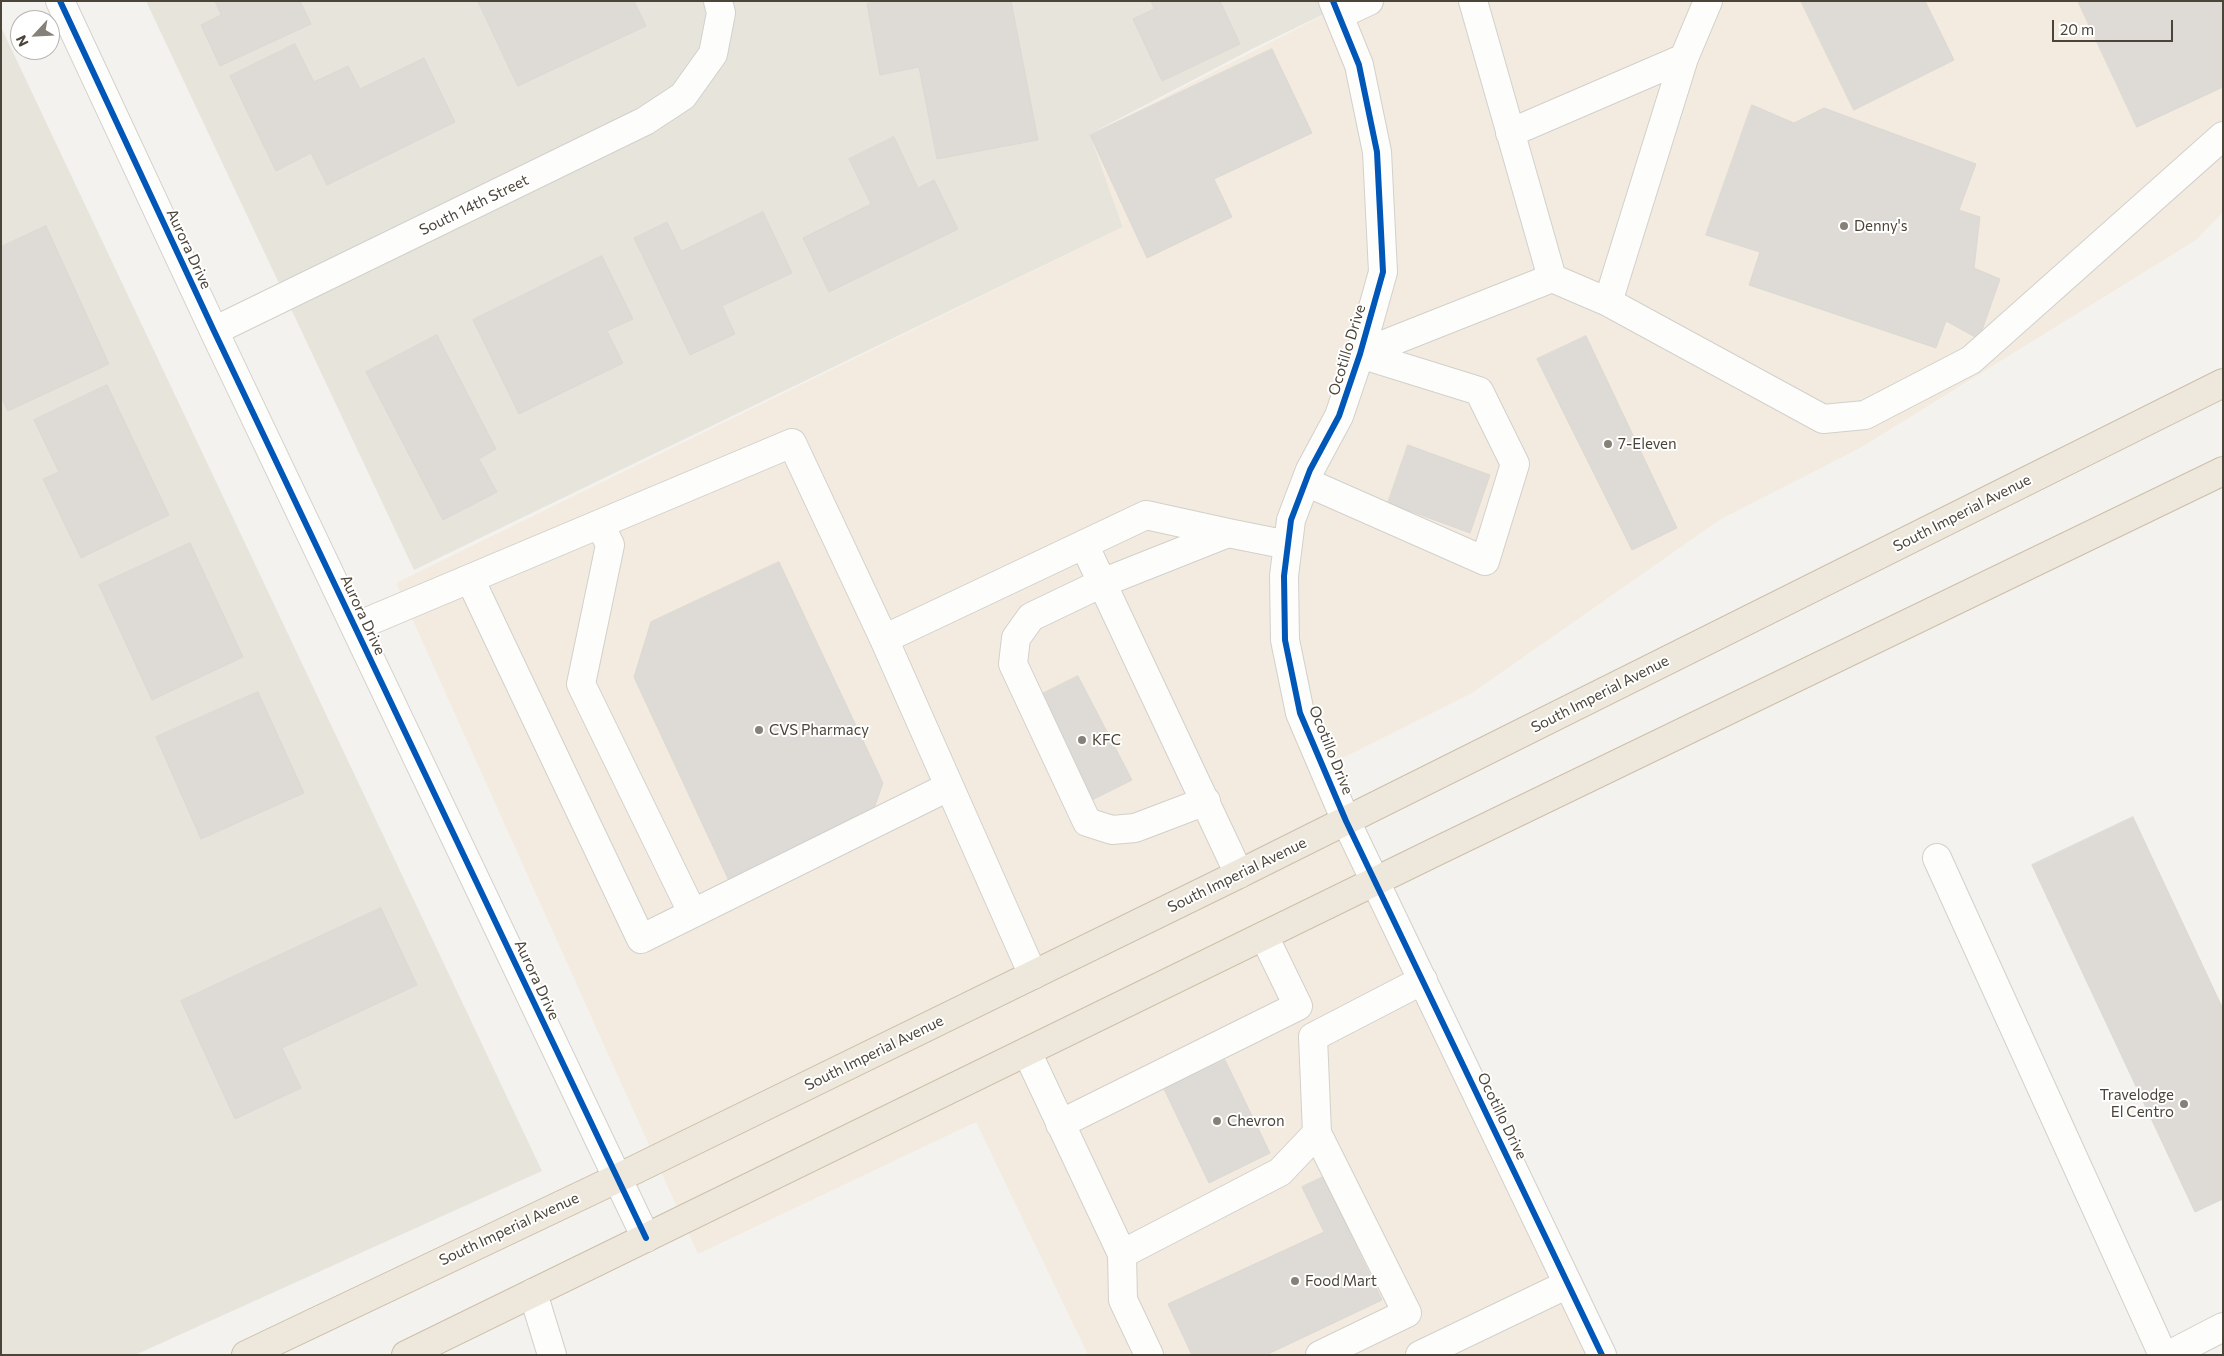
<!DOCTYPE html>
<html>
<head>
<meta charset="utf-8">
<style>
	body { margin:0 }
	#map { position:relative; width:2224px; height:1356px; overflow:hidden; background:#f4f2ee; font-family:Commissioner,sans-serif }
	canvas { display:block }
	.frame { position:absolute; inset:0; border:2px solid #4b4439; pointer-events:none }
	.north { position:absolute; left:10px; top:10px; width:50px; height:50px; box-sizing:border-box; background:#fff; border:1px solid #b7b4b0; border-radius:50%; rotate:245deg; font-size:14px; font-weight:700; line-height:20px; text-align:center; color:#4b4439 }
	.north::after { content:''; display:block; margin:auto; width:18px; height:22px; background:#868178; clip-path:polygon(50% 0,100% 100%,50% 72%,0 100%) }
	.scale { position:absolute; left:2052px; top:20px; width:121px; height:22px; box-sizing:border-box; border:2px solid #4b4439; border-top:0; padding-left:6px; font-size:15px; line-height:18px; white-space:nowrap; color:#4b4439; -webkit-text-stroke:4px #fff; paint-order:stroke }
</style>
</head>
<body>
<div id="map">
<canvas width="2224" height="1356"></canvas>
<div class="frame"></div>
<div class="north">N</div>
<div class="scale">20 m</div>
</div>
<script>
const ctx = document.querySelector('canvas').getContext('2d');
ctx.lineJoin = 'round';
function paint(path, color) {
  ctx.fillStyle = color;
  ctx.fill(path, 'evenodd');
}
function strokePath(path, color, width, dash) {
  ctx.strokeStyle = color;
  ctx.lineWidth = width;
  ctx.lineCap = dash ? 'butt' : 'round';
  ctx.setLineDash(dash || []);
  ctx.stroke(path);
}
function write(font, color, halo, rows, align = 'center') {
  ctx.font = font + ' Commissioner,sans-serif';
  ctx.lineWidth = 4;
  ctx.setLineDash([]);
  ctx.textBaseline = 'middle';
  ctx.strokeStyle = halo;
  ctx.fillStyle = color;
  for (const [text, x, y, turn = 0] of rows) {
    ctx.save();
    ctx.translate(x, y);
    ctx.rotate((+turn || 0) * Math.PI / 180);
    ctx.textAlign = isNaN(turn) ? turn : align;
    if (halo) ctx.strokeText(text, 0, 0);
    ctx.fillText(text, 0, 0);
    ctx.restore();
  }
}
const residential = new Path2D(`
	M146 1H1351L1254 48 1090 134 1123 227 414 570Z
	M1 27 542 1171 135 1355H1Z`);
const commercial = new Path2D(`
	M1351 1H2223V212L2196 240 1860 448 1721 519 1472 693 1325 767 1599 1355H1088L976 1122 698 1254 396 583 1123 227 1090 135Z`);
const building = new Path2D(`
	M215 1H300L311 24 220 66 201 25 221 15Z
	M478 1H634L646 26 518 86Z
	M881 1H1011L1038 140 937 159 919 67 880 75 867 4Z
	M1151 1H1220L1240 44 1162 81 1133 19 1154 9Z
	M1801 1H1925L1954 60 1854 110Z
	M2078 1H2223V87L2137 127Z
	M295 44 314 82 348 66 360 89 424 58 455 122 327 185 311 153 276 171 230 76Z
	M1272 49 1312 133 1214 179 1232 217 1147 258 1090 135Z
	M1752 105 1794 123 1824 108 1976 164 1959 210 1980 217 1974 268 2000 279 1979 339 1946 321 1936 348 1749 285 1760 252 1706 235Z
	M894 137 918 188 934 180 958 229 829 292 803 238 871 204 849 159Z
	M763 212 792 273 722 306 735 334 690 355 634 238 667 222 681 251Z
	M46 226 109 364 8 411 1 397V247Z
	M602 256 633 319 607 331 623 363 519 414 473 320Z
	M437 335 496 449 479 459 497 492 443 520 366 372Z
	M1586 336 1677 528 1632 550 1537 359Z
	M107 385 169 515 81 558 43 479 59 472 34 420Z
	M1408 445 1490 475 1470 533 1388 503Z
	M190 543 243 657 152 700 99 585Z
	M779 562 883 783 871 817 730 883 634 677 651 622Z
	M1078 676 1132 780 1086 803 1032 699Z
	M258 692 304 793 201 839 156 737Z
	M2133 817 2223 1009V1199L2195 1212 2032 865Z
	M381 908 417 985 282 1048 301 1088 235 1119 181 1001Z
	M1225 1060 1270 1153 1209 1183 1164 1089Z
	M1323 1177 1382 1300 1266 1355H1192L1168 1304 1324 1232 1302 1187Z`);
const minor = new Path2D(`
	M60 1 214 331 646 1238
	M1333 1 1359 65 1377 152 1383 272 1360 354 1339 416 1310 470 1291 520 1284 576 1285 640 1300 713 1346 821 1602 1355
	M1339 15 1369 1
	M1684 58 1708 1
	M1510 133 1684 58 1608 302
	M1552 278 1608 302 1823 419 1865 415 1971 360 2223 136
	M214 331 645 121 683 96 713 54 721 13 718 1
	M1360 354 1552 278 1473 1
	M1306 482 1485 561 1515 464 1479 391 1360 354
	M600 524 610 545 581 684 692 912
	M1084 544 1102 583 1031 617 1016 638 1013 664 1087 822 1112 830 1135 828 1206 801
	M470 579 641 939 948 787
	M355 627 792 443 884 639 1033 975
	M884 639 1146 515 1228 533
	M1937 858 2163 1355
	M1239 874 1102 583 1228 533 1288 545
	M1027 1052 1122 1254 1280 1172 1317 1133 1313 1037 1423 980
	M1060 1124 1298 1006 1264 936
	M1317 1133 1407 1313 1320 1355
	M1122 1254 1123 1300 1149 1355
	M533 1293 552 1355
	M1420 1355 1568 1284
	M2169 1355 2223 1327`);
const highway = new Path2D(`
	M246 1355 618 1178 1231 878 2223 383
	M406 1355 1431 854 2223 471`);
const cycleway = new Path2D(`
	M60 1 214 331 646 1238
	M1333 1 1359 65 1377 152 1383 272 1360 354 1339 416 1310 470 1291 520 1284 576 1285 640 1300 713 1346 821 1602 1355`);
const markers = [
	[1844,226,5,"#868178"],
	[1608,444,5,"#868178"],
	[759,730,5,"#868178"],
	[1082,740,5,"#868178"],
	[2184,1104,5,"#868178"],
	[1217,1121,5,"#868178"],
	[1295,1281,5,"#868178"]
];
const streetNames = [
	["South 14th Street",474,205,-26],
	["Aurora Drive",189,249,65],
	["Ocotillo Drive",1347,350,-73],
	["South Imperial Avenue",1962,513,-27],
	["Aurora Drive",363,615,65],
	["South Imperial Avenue",1600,694,-27],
	["Ocotillo Drive",1331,750,68],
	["South Imperial Avenue",1237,875,-26],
	["Aurora Drive",537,980,65],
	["South Imperial Avenue",874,1053,-26],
	["Ocotillo Drive",1502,1116,64],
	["South Imperial Avenue",509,1229,-25]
];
const poiNames = [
	["Denny's",1854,226],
	["7-Eleven",1618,444],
	["CVS Pharmacy",769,730],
	["KFC",1092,740],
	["Travelodge",2174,1095,"right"],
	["El Centro",2174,1112,"right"],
	["Chevron",1227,1121],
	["Food Mart",1305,1281]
];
paint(residential, '#e7e4dc');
paint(commercial, '#f3ebdf');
paint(building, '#dedbd6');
strokePath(building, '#dcd9d4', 1);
strokePath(minor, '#d2d0cb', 30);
strokePath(highway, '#ccbfa9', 30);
strokePath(minor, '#fdfdfc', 28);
strokePath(highway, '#ede8db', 28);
strokePath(cycleway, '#0057b8', 6);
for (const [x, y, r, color] of markers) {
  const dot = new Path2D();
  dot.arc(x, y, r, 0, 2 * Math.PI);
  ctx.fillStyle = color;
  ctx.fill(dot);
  strokePath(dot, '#fff', 2);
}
write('15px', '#4b4439', '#fff', streetNames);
write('15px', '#4b4439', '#fff', poiNames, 'left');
</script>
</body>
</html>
